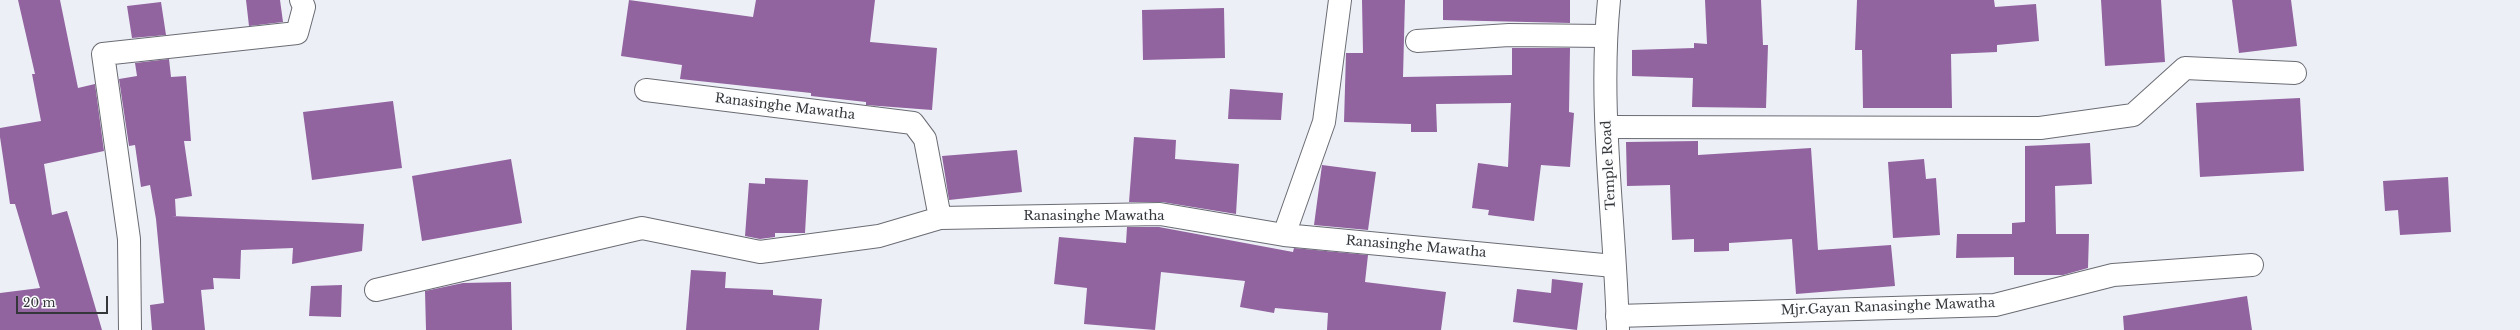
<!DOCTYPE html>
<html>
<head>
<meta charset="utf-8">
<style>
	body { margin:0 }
	#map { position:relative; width:2520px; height:330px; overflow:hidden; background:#edeff7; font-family:"Libre Baskerville",serif }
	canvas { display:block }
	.scale { position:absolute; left:16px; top:296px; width:92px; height:18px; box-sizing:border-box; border:2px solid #353639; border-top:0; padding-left:5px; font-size:12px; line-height:14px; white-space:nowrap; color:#353639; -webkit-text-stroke:3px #fcfdfe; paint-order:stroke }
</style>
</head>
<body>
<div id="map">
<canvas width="2520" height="330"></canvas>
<div class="scale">20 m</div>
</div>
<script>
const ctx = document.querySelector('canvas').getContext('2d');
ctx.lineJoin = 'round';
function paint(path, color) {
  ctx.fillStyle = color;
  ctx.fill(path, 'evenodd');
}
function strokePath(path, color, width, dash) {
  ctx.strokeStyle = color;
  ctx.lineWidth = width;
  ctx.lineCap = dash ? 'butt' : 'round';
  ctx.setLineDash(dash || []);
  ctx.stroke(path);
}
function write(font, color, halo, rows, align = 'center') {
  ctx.font = font + ' "Libre Baskerville",serif';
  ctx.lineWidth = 4;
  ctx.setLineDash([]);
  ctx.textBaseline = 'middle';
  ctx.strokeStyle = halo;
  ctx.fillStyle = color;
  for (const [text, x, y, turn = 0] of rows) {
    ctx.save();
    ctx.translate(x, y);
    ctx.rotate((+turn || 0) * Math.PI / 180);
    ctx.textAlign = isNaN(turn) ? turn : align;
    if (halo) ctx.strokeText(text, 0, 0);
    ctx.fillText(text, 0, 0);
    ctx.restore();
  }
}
const building = new Path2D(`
	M18 0H60L78 88 95 84 104 151 44 164 52 215 67 211 102 330H0V293L40 288 15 204H10L0 137V128L41 121 32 74H35Z
	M246 0H280L283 22 249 26Z
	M629 0 753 17 756 0H875L870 42 937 48 932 110 866 105V102L811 96V93L680 79 682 65 621 56Z
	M1362 0H1405L1403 77 1512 75V48H1570L1569 112 1574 113 1570 167 1541 165 1534 221 1488 215 1489 210 1472 208 1478 163 1508 167 1511 103 1436 104 1437 132H1411V124L1344 122 1346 53H1363Z
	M1443 0H1570V23L1443 20Z
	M1705 0H1761L1763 45H1768L1766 108 1692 107 1693 78 1632 76V50L1694 48V43L1707 44Z
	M1857 0H1994L1995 7 2036 4 2039 41 1997 45V52L1951 54 1952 108H1863L1862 50H1855Z
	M2101 0H2161L2165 62 2105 66Z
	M2232 0H2291L2297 46 2239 53Z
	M161 2 166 35 132 38 127 6Z
	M1224 8 1225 58 1143 60 1142 10Z
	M169 59 171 77 186 76 191 141H184L192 196 175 199 176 216H171L364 224 362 251 292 264 293 248 241 250 240 279 213 278 214 289 201 290 205 330H152L150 305 164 303 156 219 150 185 141 187 135 145 129 146 119 79 137 76 135 63Z
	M1230 89 1283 93 1281 120 1228 119Z
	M2300 98 2304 171 2200 177 2196 103Z
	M393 101 402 168 312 180 303 112Z
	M1134 137 1176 140 1175 159 1239 164 1236 214 1162 202H1129Z
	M1698 141V155L1811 148 1818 250 1891 245 1895 286 1796 294 1792 239 1729 243V251L1694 252V239L1672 240 1670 185 1627 186 1626 142Z
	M2090 143 2092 184 2055 186 2056 234H2089L2088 268 2063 275H2014V257L1956 258 1957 234H2012V223L2025 222V146Z
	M1017 150 1022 192 949 200 942 156Z
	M511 159 522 223 422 241 412 176Z
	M1924 159 1926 179 1936 178 1940 235 1893 238 1888 162Z
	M1322 165 1376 172 1368 230 1314 225Z
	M2448 177 2451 232 2400 235 2398 210 2385 211 2383 181Z
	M765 178 808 180 805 233H775V237L760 239 745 236 749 183 765 184Z
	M1127 227H1159L1293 252 1294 248 1368 255 1365 282 1446 292 1441 330H1327L1328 313 1275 308 1274 313 1240 307 1245 281 1161 272 1155 330 1084 324 1087 288 1054 284 1059 237 1126 243Z
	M691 270 726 272 725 288 773 290V295L822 299 819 330H686Z
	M1552 279 1583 283 1577 330 1513 322 1517 289 1551 293Z
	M511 282 512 330H426L425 291 463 283Z
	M342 285 341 317 309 316 311 286Z
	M2247 296 2252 330H2124L2123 316Z`);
const minor = new Path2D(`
	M1417 41 1509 35 1605 36
	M646 90 913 123 925 139 940 218 1160 214 1284 235 1614 266
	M1607 127 2040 128 2133 115 2185 68 2295 73
	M1284 235 1324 122 1340 0
	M376 290 642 228 760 252 879 236 940 218
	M1617 316 1995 305 2113 275 2252 265
	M130 330 129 239 103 54 297 33 304 7 301 0`);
const tertiary = new Path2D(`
	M1609 0C1598 109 1615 220 1618 330`);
const streetNames = [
	["Ranasinghe Mawatha",785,107,7],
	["Temple Road",1609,165,-93],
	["Ranasinghe Mawatha",1094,216],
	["Ranasinghe Mawatha",1416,247,5],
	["Mjr.Gayan Ranasinghe Mawatha",1888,307,-2]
];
paint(building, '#91639f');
strokePath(minor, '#6a6c73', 24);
strokePath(tertiary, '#6a6c73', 24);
strokePath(minor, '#fff', 22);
strokePath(tertiary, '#fff', 22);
write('13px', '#353639', '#fcfdfe', streetNames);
</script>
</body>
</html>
